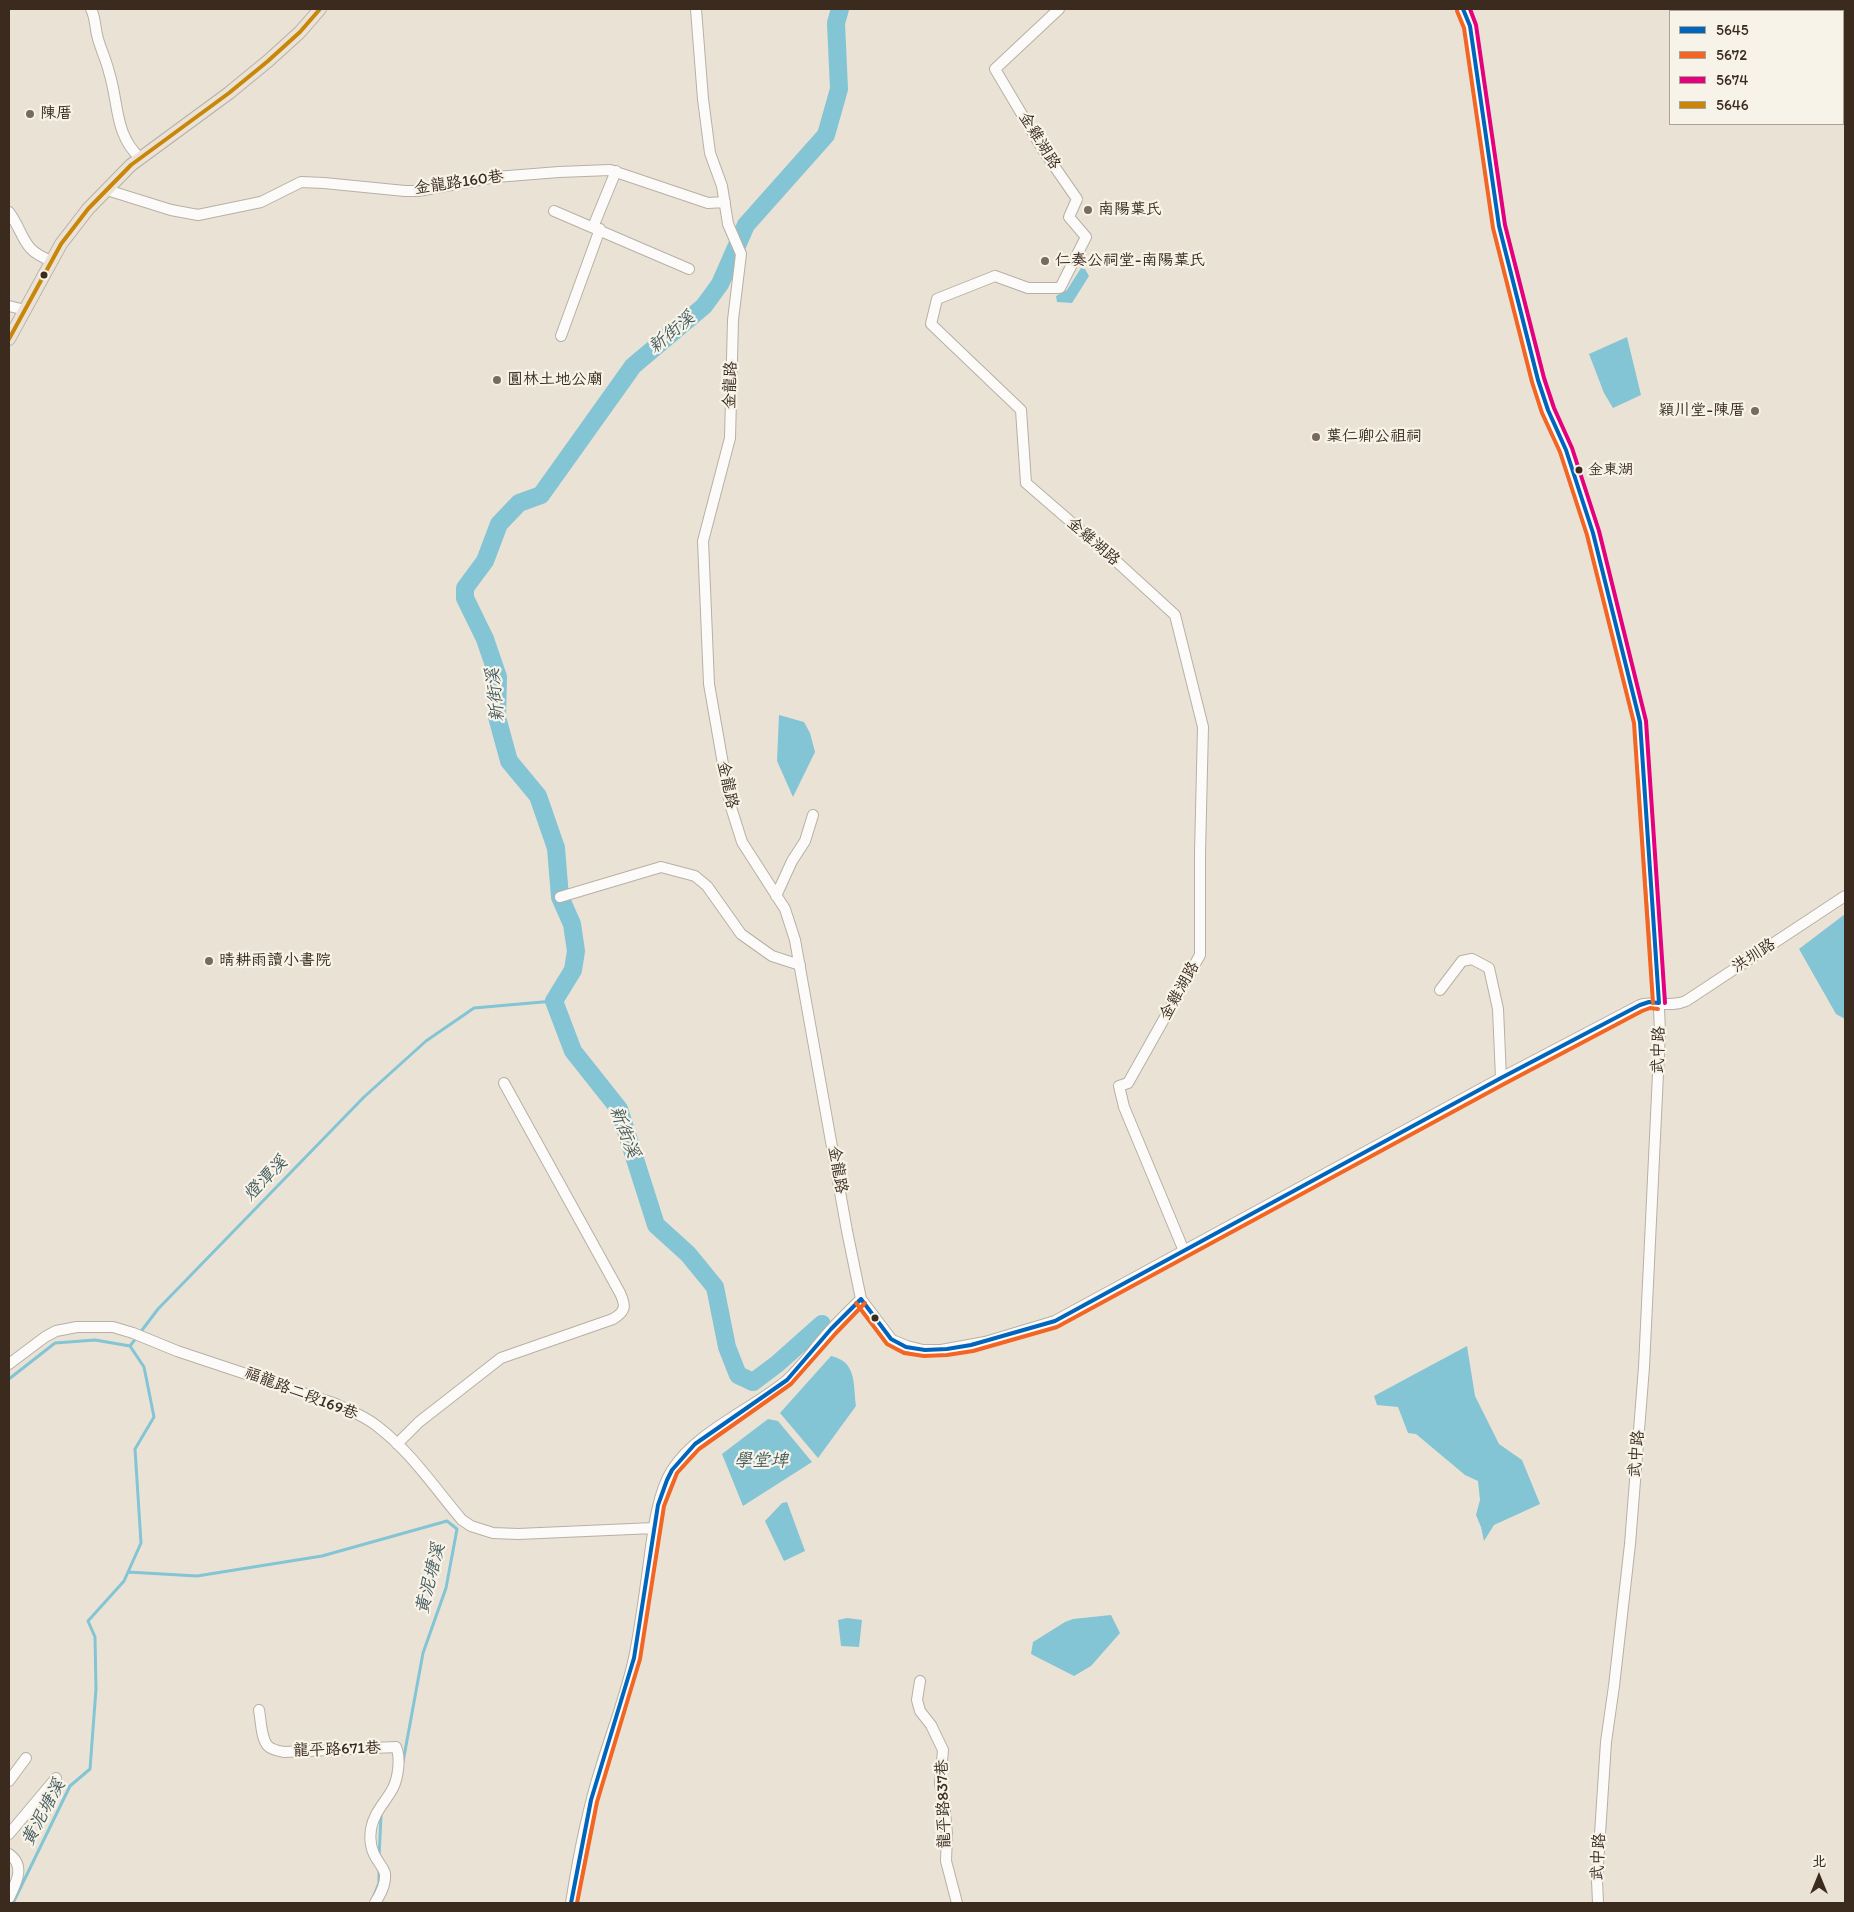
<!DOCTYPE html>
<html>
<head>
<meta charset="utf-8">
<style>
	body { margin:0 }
	#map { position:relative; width:1854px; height:1912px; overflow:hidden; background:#eae3d5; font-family:Itim,"LXGW WenKai TC",sans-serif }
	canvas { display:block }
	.frame { position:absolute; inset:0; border:10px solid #3b2a1e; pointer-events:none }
	.legend { position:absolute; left:1669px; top:10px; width:175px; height:115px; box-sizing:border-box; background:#f7f3e8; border:1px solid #aca397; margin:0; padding:6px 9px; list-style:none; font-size:15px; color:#3b2a1e }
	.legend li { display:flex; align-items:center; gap:10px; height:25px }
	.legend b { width:25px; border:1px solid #aca397 }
	.north { position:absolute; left:1794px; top:1852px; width:50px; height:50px; -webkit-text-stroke:4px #f7f3e8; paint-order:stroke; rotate:0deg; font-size:14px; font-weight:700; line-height:20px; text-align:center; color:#3b2a1e }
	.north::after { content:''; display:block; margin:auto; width:18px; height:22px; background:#3b2a1e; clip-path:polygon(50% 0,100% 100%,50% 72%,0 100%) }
</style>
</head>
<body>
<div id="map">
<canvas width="1854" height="1912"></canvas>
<div class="frame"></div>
<ul class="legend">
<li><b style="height:6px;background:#0065bd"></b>5645</li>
<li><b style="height:6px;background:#f26522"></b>5672</li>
<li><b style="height:6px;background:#e5007d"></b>5674</li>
<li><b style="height:6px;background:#c88708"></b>5646</li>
</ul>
<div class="north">北</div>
</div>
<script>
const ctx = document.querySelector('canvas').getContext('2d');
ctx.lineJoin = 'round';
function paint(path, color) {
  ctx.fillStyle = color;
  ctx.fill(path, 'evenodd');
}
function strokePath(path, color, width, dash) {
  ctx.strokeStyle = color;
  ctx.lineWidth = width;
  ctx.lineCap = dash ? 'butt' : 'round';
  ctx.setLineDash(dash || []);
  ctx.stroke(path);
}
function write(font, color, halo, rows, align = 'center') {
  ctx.font = font + ' Itim,"LXGW WenKai TC",sans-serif';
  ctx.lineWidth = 4.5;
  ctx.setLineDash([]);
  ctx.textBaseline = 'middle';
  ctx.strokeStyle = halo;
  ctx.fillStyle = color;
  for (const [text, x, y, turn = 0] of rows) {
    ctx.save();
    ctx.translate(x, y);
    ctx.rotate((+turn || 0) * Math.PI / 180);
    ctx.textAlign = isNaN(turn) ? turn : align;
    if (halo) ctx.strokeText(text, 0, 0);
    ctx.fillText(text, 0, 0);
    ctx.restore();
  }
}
const water = new Path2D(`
	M1081 268 1085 269 1089 276 1072 303 1057 302 1056 296 1067 290Z
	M1627 337 1641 395 1613 408 1604 393 1589 354Z
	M779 715 804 722 810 733 815 752 793 797 777 761Z
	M1845 914V1019L1836 1014 1799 949Z
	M1467 1346 1475 1396 1499 1444 1522 1460 1540 1504 1494 1525 1484 1541 1481 1527 1476 1515 1480 1500 1478 1481 1465 1475 1416 1434 1408 1433 1398 1407 1377 1405 1374 1396Z
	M831 1356C857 1362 853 1383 856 1406L818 1458 780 1413Z
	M768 1419 778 1421 812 1462 743 1506 722 1454Z
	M787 1502 805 1551 784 1561 765 1521 782 1503Z
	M1111 1615 1120 1633 1091 1666 1074 1676 1031 1654 1033 1642 1065 1622 1073 1619Z
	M847 1618 862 1620 859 1647 841 1646 838 1620Z`);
const stream = new Path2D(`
	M9 1379 55 1343 95 1340 130 1346 158 1309 364 1097 426 1041 474 1008 554 1001
	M128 1572 197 1576 322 1556 447 1521 457 1529 446 1588 423 1653 403 1762
	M379 1857 381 1816
	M373 1898 379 1883V1868
	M13 1903 70 1786 90 1769 96 1689 95 1637 88 1621 124 1581 141 1543 135 1449 154 1417 144 1367 130 1346`);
const river = new Path2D(`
	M822 1324 777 1364 753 1382 738 1375 727 1347 715 1287 688 1254 656 1225 619 1109 573 1051 554 1001 573 970 576 951 572 924 560 897 556 848 538 796 509 761 497 717 498 677 485 639 465 598V588L485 561 499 524 519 503 541 495 633 366 704 306 720 284 746 225 826 135 839 89 836 23 840 9`);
const minor = new Path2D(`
	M91 9C95 16 95 26 97 35 100 48 106 59 109 72 119 103 114 134 140 158
	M696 9 703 99 710 153 722 186 728 224 741 254 733 320 730 438 703 541 709 684 730 804 742 842 785 909 795 940 847 1231 861 1299 892 1340 907 1346 923 1350H941L985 1342 1055 1321 1501 1078 1640 1005C1656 1000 1670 1008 1686 1001L1845 896
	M1059 9 995 69 1043 150 1077 199 1069 217 1086 237 1060 288H1028L995 276 937 299 931 324 1021 410 1026 483 1116 561 1175 615 1203 727 1200 853V955L1128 1083 1119 1086 1124 1107 1184 1251
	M1463 9 1470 26 1499 226 1538 380 1548 410 1566 450 1593 533 1640 722 1656 939 1660 1032 1644 1367 1630 1544 1614 1686 1606 1742 1597 1880 1598 1903
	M107 190 171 210 198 215 261 202 301 182 324 183 405 191H418L496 177 559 172 610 170 708 203 725 202
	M554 211 689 269
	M9 212C26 236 21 250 52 261
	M593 227 616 171
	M9 306 25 310
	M561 336 600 229
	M776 896 792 861 805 841 813 815
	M560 897 661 867 695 876 707 886 741 934 772 956 800 965
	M1440 990 1462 961 1472 959 1489 968 1498 1009 1501 1078
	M9 1364 45 1337 56 1331 77 1327H113L133 1333 177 1351 336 1404C350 1411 365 1416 377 1426 411 1452 434 1487 462 1520L471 1526 493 1533 518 1534 654 1528
	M397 1444 419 1422 501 1358 613 1319C626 1311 626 1306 620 1293L504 1083
	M920 1681 917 1700 920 1711 931 1725 943 1750 940 1784 944 1801 947 1834 946 1861 957 1903
	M259 1710C261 1720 261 1739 268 1746 272 1750 279 1751 284 1752L396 1747C401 1758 398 1778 393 1788 385 1803 374 1812 371 1829 369 1841 371 1851 378 1861 381 1866 384 1869 385 1874 386 1885 380 1895 375 1903
	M9 1781 26 1758
	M9 1834 56 1778
	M9 1854C26 1866 16 1883 9 1898
	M571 1903C578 1858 587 1811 601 1767 612 1731 626 1695 634 1658 640 1629 644 1599 648 1569 652 1540 656 1495 672 1470 696 1432 752 1409 787 1380 800 1368 811 1353 822 1340 834 1325 848 1312 861 1299`);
const major = new Path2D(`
	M9 339 61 244 88 209 131 165 229 93 268 61 300 32 320 9`);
const bus1 = new Path2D(`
	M1463 9 1470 26 1499 226 1538 380 1548 410 1566 450 1593 533 1640 722 1659 1003
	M861 1299 891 1339 906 1347 925 1350 947 1349 971 1345 1055 1321 1501 1078 1640 1005 1649 1002 1659 1003
	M571 1903 591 1800 634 1658 658 1505 667 1480 672 1470 695 1444 787 1380 831 1329 861 1299`);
const bus2 = new Path2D(`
	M1457 11 1464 28 1493 228 1532 382 1542 413 1560 452 1587 535 1634 723 1653 1003
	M856 1303 887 1344 904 1353 924 1356 947 1355 973 1351 1057 1327 1504 1084 1642 1011 1650 1008 1658 1009
	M577 1903 597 1802 640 1659 664 1506 677 1473 699 1449 791 1384 836 1333 865 1303`);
const bus3 = new Path2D(`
	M1470 9 1476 25 1505 225 1544 378 1554 408 1572 448 1599 531 1646 721 1665 1003`);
const bus4 = new Path2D(`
	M9 339 61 244 88 209 131 165 229 93 268 61 300 32 320 9`);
const markers = [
	[30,114,5,"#786b5e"],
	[1088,210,5,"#786b5e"],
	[1045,261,5,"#786b5e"],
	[44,275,4.5,"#3b2a1e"],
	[497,380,5,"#786b5e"],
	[1755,411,5,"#786b5e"],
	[1316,437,5,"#786b5e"],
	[1579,470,4.5,"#3b2a1e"],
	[209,961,5,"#786b5e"],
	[875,1318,4.5,"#3b2a1e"]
];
const busNames = [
	["金東湖",1588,470]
];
const poiNames = [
	["陳厝",40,114],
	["南陽葉氏",1098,210],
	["仁奏公祠堂-南陽葉氏",1055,261],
	["圓林土地公廟",507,380],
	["穎川堂-陳厝",1745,411,"right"],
	["葉仁卿公祖祠",1326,437],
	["晴耕雨讀小書院",219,961]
];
const streetNames = [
	["金雞湖路",1039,141,58],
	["金龍路160巷",459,183,-8],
	["金龍路",731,385,-88],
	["金雞湖路",1093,542,41],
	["金龍路",727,785,78],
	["洪圳路",1754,956,-33],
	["金雞湖路",1180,991,-61],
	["武中路",1659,1050,-88],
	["金龍路",837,1170,80],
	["福龍路二段169巷",301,1394,21],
	["武中路",1637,1454,-85],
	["龍平路671巷",337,1750,-2],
	["龍平路837巷",944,1804,-92],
	["武中路",1599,1857,-87]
];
const waterNames = [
	["新街溪",672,333,-40],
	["新街溪",496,695,-96],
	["新街溪",624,1132,69],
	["燈潭溪",266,1179,-46],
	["學堂埤",761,1461],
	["黃泥塘溪",431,1579,-76],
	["黃泥塘溪",44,1813,-62]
];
paint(water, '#83c4d5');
strokePath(stream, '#83c4d5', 3);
strokePath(river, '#83c4d5', 18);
strokePath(minor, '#b6b0a6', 12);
strokePath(major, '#b6b0a6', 14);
strokePath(minor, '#fcfbf9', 10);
strokePath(major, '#ebe3d8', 12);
strokePath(bus1, '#0065bd', 4);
strokePath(bus2, '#f26522', 4);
strokePath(bus3, '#e5007d', 4);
strokePath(bus4, '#c88708', 4);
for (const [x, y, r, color] of markers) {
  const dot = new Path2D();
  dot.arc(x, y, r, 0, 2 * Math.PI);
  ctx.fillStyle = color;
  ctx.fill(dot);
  strokePath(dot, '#f7f3e8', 2);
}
write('15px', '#3b2a1e', '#f7f3e8', busNames, 'left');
write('16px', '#3b2a1e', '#f7f3e8', poiNames, 'left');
write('16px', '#3b2a1e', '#f7f3e8', streetNames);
write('italic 18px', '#455b5e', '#f7f3e8', waterNames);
</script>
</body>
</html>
